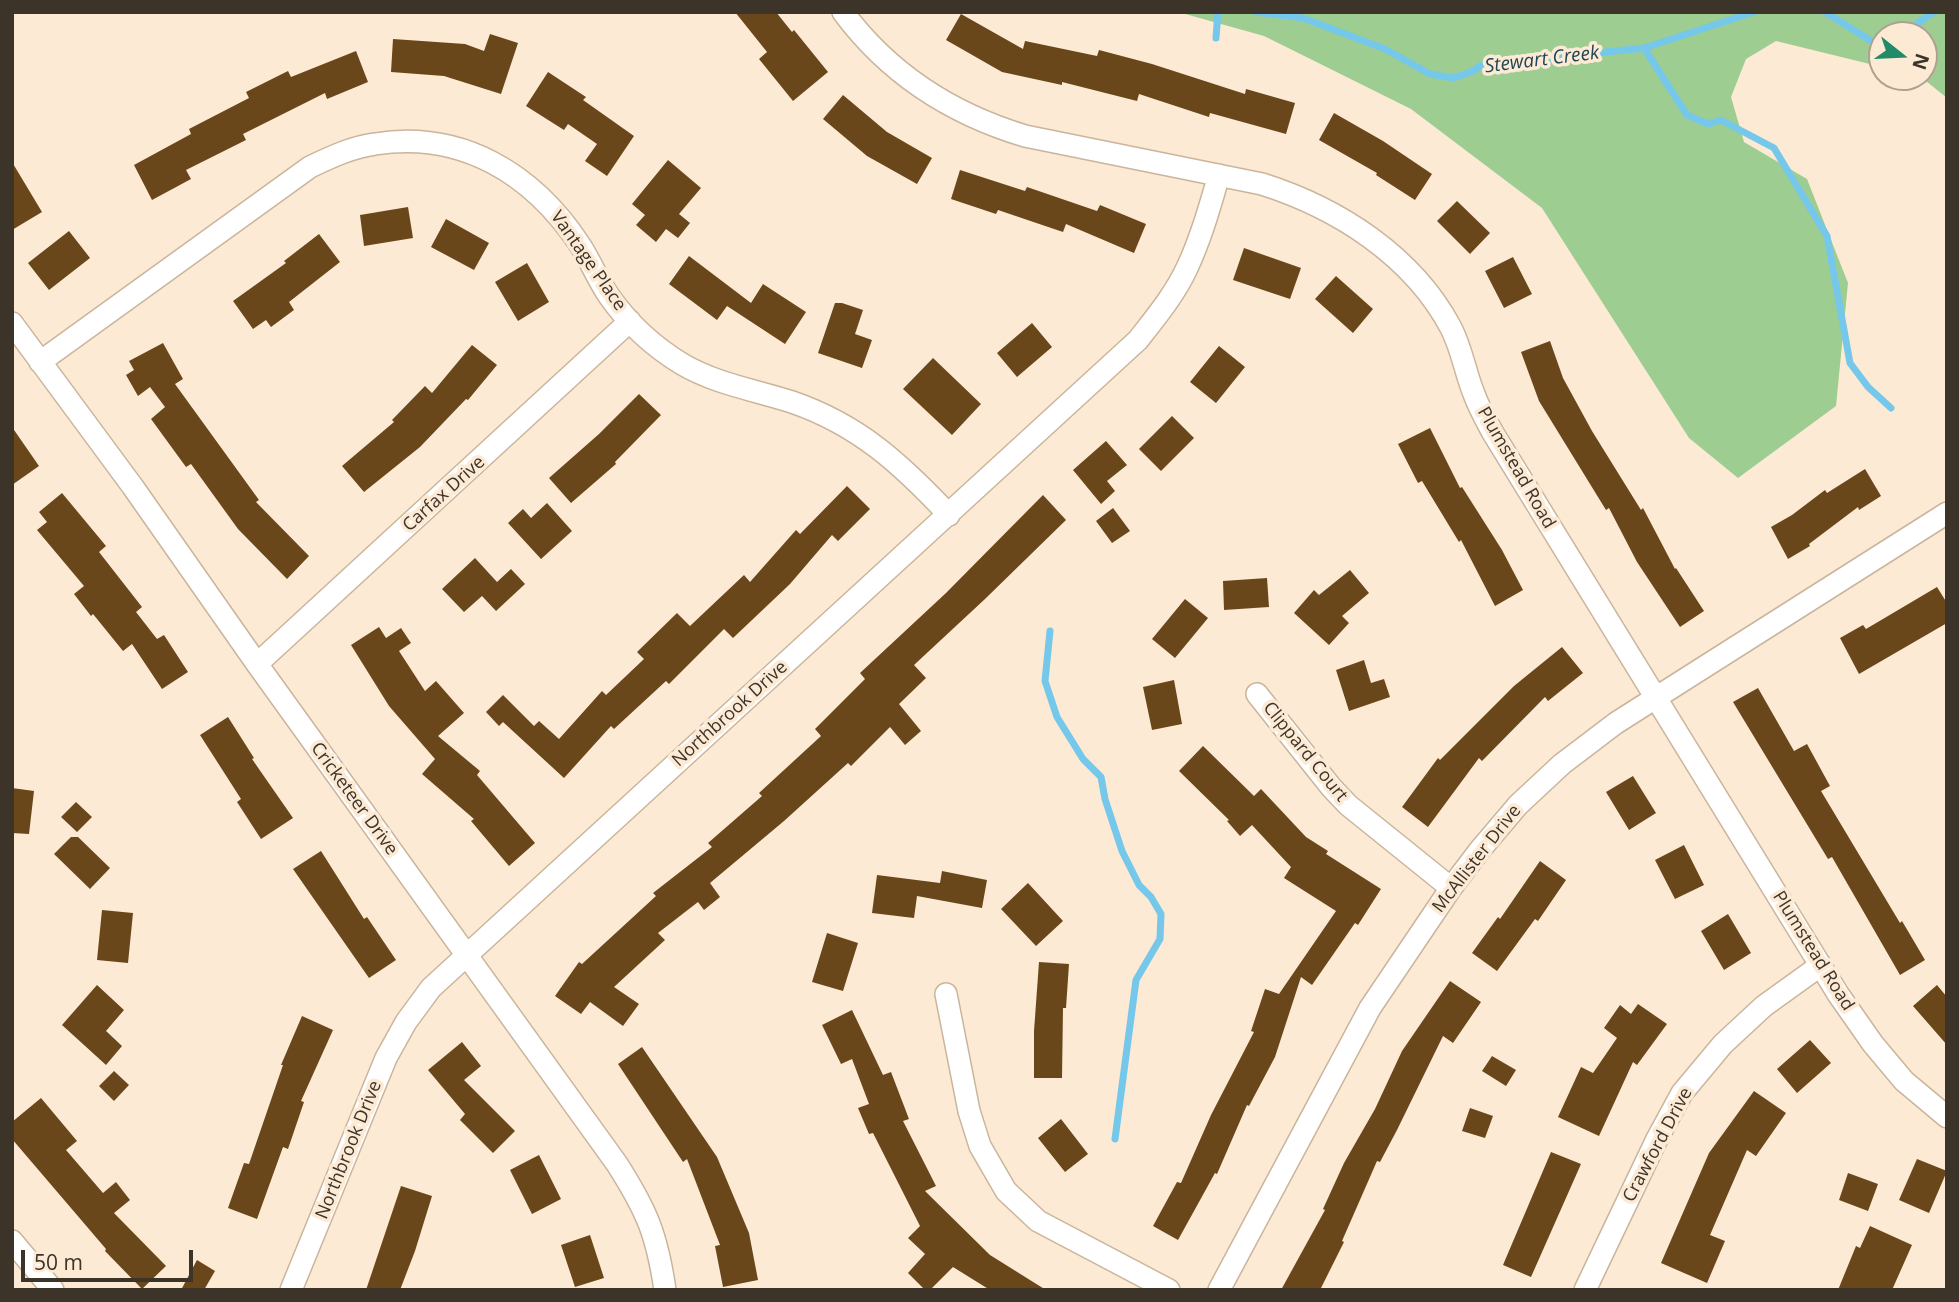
<!DOCTYPE html>
<html>
<head>
<meta charset="utf-8">
<style>
	body { margin:0 }
	#map { position:relative; width:1959px; height:1302px; overflow:hidden; background:#fcead5; font-family:"Open Sans",sans-serif }
	canvas { display:block }
	.frame { position:absolute; inset:0; border:14px solid #3c3329; pointer-events:none }
	.north { position:absolute; left:1868px; top:21px; width:70px; height:70px; box-sizing:border-box; background:#fcead5; border:2px solid #afa190; border-radius:50%; rotate:108deg; font-size:19px; font-weight:700; line-height:28px; text-align:center; color:#3c3329 }
	.north::after { content:''; display:block; margin:auto; width:24px; height:32px; background:#218a68; clip-path:polygon(50% 0,100% 100%,50% 72%,0 100%) }
	.scale { position:absolute; left:21px; top:1250px; width:172px; height:32px; box-sizing:border-box; border:4px solid #3c3329; border-top:0; padding-left:9px; font-size:21px; line-height:24px; white-space:nowrap; color:#3c3329; -webkit-text-stroke:5px #fcead5; paint-order:stroke }
</style>
</head>
<body>
<div id="map">
<canvas width="1959" height="1302"></canvas>
<div class="frame"></div>
<div class="north">N</div>
<div class="scale">50 m</div>
</div>
<script>
const ctx = document.querySelector('canvas').getContext('2d');
ctx.lineJoin = 'round';
function paint(path, color) {
  ctx.fillStyle = color;
  ctx.fill(path, 'evenodd');
}
function strokePath(path, color, width, dash) {
  ctx.strokeStyle = color;
  ctx.lineWidth = width;
  ctx.lineCap = dash ? 'butt' : 'round';
  ctx.setLineDash(dash || []);
  ctx.stroke(path);
}
function write(font, color, halo, rows, align = 'center') {
  ctx.font = font + ' "Open Sans",sans-serif';
  ctx.lineWidth = 7;
  ctx.setLineDash([]);
  ctx.textBaseline = 'middle';
  ctx.strokeStyle = halo;
  ctx.fillStyle = color;
  for (const [text, x, y, turn = 0] of rows) {
    ctx.save();
    ctx.translate(x, y);
    ctx.rotate((+turn || 0) * Math.PI / 180);
    ctx.textAlign = isNaN(turn) ? turn : align;
    if (halo) ctx.strokeText(text, 0, 0);
    ctx.fillText(text, 0, 0);
    ctx.restore();
  }
}
const forest = new Path2D(`
	M1178 12H1947V98L1921 77H1924V35H1882V67L1776 41 1746 59 1731 97 1744 142 1807 179 1848 283 1836 406 1738 478 1689 438 1542 208 1411 109 1264 36Z`);
const stream = new Path2D(`
	M1256 12 1303 18 1385 49 1430 74 1453 78 1471 72 1482 65 1644 48 1754 12
	M1825 12 1876 44 1882 42
	M1900 35 1934 12
	M1216 38 1218 12
	M1644 48 1687 115 1708 124 1721 120 1774 148 1827 236 1850 363 1868 387 1891 408
	M1050 631 1045 681 1057 717 1083 759 1101 777 1105 799 1122 851 1139 885 1151 897 1161 914 1160 939 1136 980 1115 1139`);
const building = new Path2D(`
	M735 12H776L792 32 794 30 828 72 793 101 759 59 767 52Z
	M961 14 1023 49 1025 41 1097 56 1099 50 1152 64 1245 94 1246 89 1295 103 1286 134 1210 113 1209 117 1139 94 1137 101 1062 82V85L1002 72 946 40Z
	M490 34 518 43 501 94 444 76 391 72 393 39 465 44 484 51Z
	M356 51 368 82 327 99 325 93 243 134 246 140 186 170 191 179 152 200 134 165 191 134 189 129 249 98 246 92 288 71 291 77Z
	M548 72 586 97 583 100 634 136 607 176 585 161 597 144 568 124 564 130 526 106Z
	M843 95 887 132 932 158 917 184 867 156 823 119Z
	M1334 113 1383 141 1432 174 1415 200 1376 175 1377 173 1319 140Z
	M668 160 701 188 679 214 690 223 678 238 666 229 656 242 636 225 645 215 632 204Z
	M12 162 42 212 12 230Z
	M960 170 1025 191 1027 187 1097 211 1100 205 1146 224 1134 253 1066 224 1063 232 998 210 996 214 951 199Z
	M1457 201 1490 233 1470 254 1437 221Z
	M408 207 413 238 364 246 360 215Z
	M446 219 489 243 474 270 431 247Z
	M69 231 90 258 49 290 28 263Z
	M319 234 340 262 289 302 294 310 271 327 266 320 253 329 233 301 286 263 284 261Z
	M1244 248 1301 268 1290 299 1233 280Z
	M689 256 751 303 763 284 806 312 785 344 727 306 717 320 669 284Z
	M1513 257 1532 294 1504 308 1485 271Z
	M527 263 549 302 518 321 495 282Z
	M1336 276 1373 309 1353 333 1315 299Z
	M835 303H842L863 310 855 334 872 340 862 368 818 353Z
	M1032 323 1052 347 1017 377 997 353Z
	M1550 341 1563 378 1592 431 1641 510 1643 508 1675 569 1676 568 1704 611 1680 627 1637 562 1609 508 1606 510 1539 401 1521 352Z
	M163 343 183 379 175 384 259 500 256 502 309 556 287 579 238 529 191 464 186 467 151 419 165 407 150 387 138 396 126 375 134 370 129 361Z
	M472 345 497 365 468 400 466 399 420 447 364 492 342 466 394 422 392 420 425 386 432 393Z
	M1219 346 1245 367 1216 403 1190 382Z
	M933 358 981 404 952 435 903 389Z
	M639 394 661 415 615 462 616 464 571 503 549 478 599 434Z
	M1172 416 1194 438 1161 471 1139 449Z
	M12 427 39 466 12 485Z
	M1430 428 1460 488 1462 487 1502 550 1523 590 1495 606 1461 540 1459 542 1422 481 1418 483 1398 444Z
	M1106 441 1127 465 1107 481 1115 491 1101 504 1073 470Z
	M1865 469 1881 496 1859 510 1858 507 1809 544 1810 546 1788 559 1771 527 1792 515 1825 490 1827 493Z
	M847 486 870 509 838 541 832 535 790 584 733 638 724 629 669 684 666 681 614 729 611 726 564 778 503 722 499 726 486 712 503 695 534 726 539 721 559 739 602 691 606 695 644 659 637 652 677 613 690 626 744 575 750 582 796 530 800 534Z
	M62 493 106 546 99 552 142 607 136 612 157 639 164 635 188 672 162 689 132 644 123 651 93 614 91 616 74 594 84 586 37 530 47 522 39 512Z
	M1043 495 1066 520 985 599 914 665 926 678 899 704 921 731 905 745 890 727 851 766 848 763 784 821 710 883 720 897 704 910 698 902 658 933 665 940 614 987 639 1004 623 1026 590 1002 581 1014 555 996 579 962 582 964 656 896 653 893 712 847 708 843 762 796 759 793 821 736 815 729 865 679 860 673 946 593Z
	M547 503 572 531 541 559 508 523 523 509 531 518Z
	M1113 508 1130 531 1112 543 1096 521Z
	M475 558 497 582 511 569 525 584 496 611 482 596 464 612 442 589Z
	M1350 570 1369 593 1342 616 1349 623 1329 645 1294 613 1314 590 1319 595Z
	M1267 578 1269 607 1224 610 1223 581Z
	M1937 587 1947 603V623L1859 674 1840 638 1863 625 1866 629Z
	M1185 599 1208 618 1175 658 1152 639Z
	M379 627 386 638 401 628 411 643 399 651 425 691 436 681 464 713 438 736 480 771 477 775 535 843 509 866 471 821 474 819 422 774 435 759 389 706 351 645Z
	M1562 647 1583 673 1548 701 1545 697 1482 761 1479 758 1428 827 1402 807 1438 758 1440 760 1514 686Z
	M1364 660 1371 683 1384 679 1390 697 1349 711 1336 670Z
	M1174 680 1182 724 1152 730 1143 687Z
	M1758 688 1794 751 1807 744 1830 786 1821 791 1900 923 1902 921 1925 960 1900 975 1832 857 1828 859 1733 702Z
	M228 717 254 758 252 759 293 818 261 839 237 802 241 799 200 735Z
	M1203 746 1254 796 1261 789 1306 837 1328 851 1326 854 1381 889 1358 925 1355 923 1312 985 1301 977 1275 1057 1249 1106 1247 1105 1217 1174 1215 1173 1178 1240 1153 1226 1177 1182 1181 1183 1211 1115 1254 1032 1251 1031 1265 989 1279 994 1336 911 1284 878 1291 867 1252 825 1240 836 1227 821 1229 820 1179 771Z
	M1633 776 1656 813 1629 830 1606 792Z
	M12 788 34 791 29 834 12 833Z
	M76 802 92 817 77 832 61 817Z
	M71 837H78L110 868 90 889 54 854Z
	M1684 845 1704 885 1675 899 1655 860Z
	M321 851 364 919 367 917 396 960 369 978 293 869Z
	M1540 861 1566 880 1538 921 1535 919 1497 971 1472 953 1498 917 1500 919Z
	M942 871 987 880 982 908 917 896 914 918 872 913 877 875 940 883Z
	M1028 883 1063 921 1036 946 1001 909Z
	M102 910 133 913 128 963 97 960Z
	M1728 914 1751 953 1724 970 1701 931Z
	M827 933 858 943 843 991 812 982Z
	M1039 962 1069 964 1066 1008H1063L1062 1078H1034V1031Z
	M1450 981 1481 1002 1453 1043 1443 1036 1397 1130 1380 1162 1377 1161 1342 1241 1344 1242 1320 1290H1281L1325 1210 1323 1209 1344 1163 1375 1109 1402 1051Z
	M97 985 124 1010 106 1031 122 1046 106 1065 62 1025Z
	M1937 985 1947 997V1045L1913 1006Z
	M1638 1004 1667 1024 1637 1065 1633 1062 1599 1136 1558 1117 1581 1067 1593 1073 1617 1038 1604 1028 1620 1005 1631 1014Z
	M852 1010 883 1075 891 1072 909 1119 903 1121 936 1186 925 1191 990 1255 1046 1290H990L953 1267 930 1290H925L908 1273 925 1254 908 1238 920 1226 873 1133 869 1134 858 1108 869 1104 852 1059 841 1064 822 1025Z
	M302 1016 333 1030 301 1101 304 1102 288 1149 283 1147 257 1219 228 1208 244 1163 249 1164 283 1065H281Z
	M1810 1040 1831 1063 1797 1093 1777 1069Z
	M462 1042 481 1066 464 1080 515 1131 493 1153 460 1120 465 1114 428 1070Z
	M642 1047 717 1157 749 1233 758 1280 723 1287 715 1246 720 1245 687 1159 683 1162 618 1064Z
	M1492 1056 1516 1070 1506 1086 1482 1071Z
	M114 1071 129 1085 114 1101 99 1086Z
	M1754 1091 1786 1113 1756 1156 1747 1150 1710 1235 1725 1241 1707 1283 1661 1263 1709 1153Z
	M41 1098 77 1141 66 1150 103 1193 116 1182 130 1200 114 1213 166 1266 142 1289 105 1251 106 1249 12 1139V1122Z
	M1470 1108 1493 1116 1485 1138 1462 1131Z
	M1061 1119 1088 1154 1065 1172 1038 1138Z
	M1551 1152 1581 1164 1531 1277 1503 1265Z
	M539 1155 561 1199 532 1214 510 1170Z
	M1917 1159 1947 1171 1929 1213 1899 1200Z
	M1848 1173 1878 1184 1868 1211 1839 1200Z
	M401 1186 432 1196 415 1251 400 1290H366Z
	M1870 1226 1912 1245 1892 1290H1838L1856 1246 1860 1248Z
	M590 1235 604 1278 575 1287 561 1245Z
	M197 1260 215 1271 204 1290H181Z`);
const street = new Path2D(`
	M843 12C889 74 952 114 1025 136L1262 184C1338 208 1413 256 1451 328 1462 349 1465 372 1474 394 1479 408 1486 420 1493 433L1838 994 1873 1044 1904 1081 1947 1117
	M12 323 133 487 257 664 617 1164C647 1211 657 1235 665 1290
	M40 362 310 167C331 157 352 147 375 144 462 130 533 174 580 245 591 262 598 280 609 296 628 323 654 347 682 364 716 384 755 390 792 402 859 425 901 464 949 515
	M257 664 630 321
	M1257 694 1331 787 1348 805 1451 888
	M946 994 969 1111 980 1146 1006 1191 1038 1221 1169 1290
	M12 1241 53 1290
	M291 1290 386 1058 406 1022 431 988 1138 340C1156 317 1175 294 1187 268 1201 238 1210 206 1219 175
	M1219 1290 1370 1008 1451 888 1479 851 1518 805 1562 764 1616 723 1947 513
	M1585 1290 1657 1139 1682 1093 1723 1044 1764 1006 1821 965`);
const streetNames = [
	["Vantage Place",588,261,55],
	["Plumstead Road",1516,468,60],
	["Carfax Drive",444,494,-42],
	["Northbrook Drive",730,714,-42],
	["Clippard Court",1305,752,51],
	["Cricketeer Drive",354,799,54],
	["McAllister Drive",1477,859,-52],
	["Plumstead Road",1813,951,58],
	["Crawford Drive",1658,1145,-62],
	["Northbrook Drive",349,1150,-68]
];
const waterNames = [
	["Stewart Creek",1542,60,-7]
];
paint(forest, '#9ecd92');
strokePath(stream, '#75c8ea', 7);
paint(building, '#69471b');
strokePath(street, '#cab59c', 24);
strokePath(street, '#fff', 21);
write('18px', '#3c3329', '#fcead5', streetNames);
write('italic 19px', '#204554', '#fcead5', waterNames);
</script>
</body>
</html>
